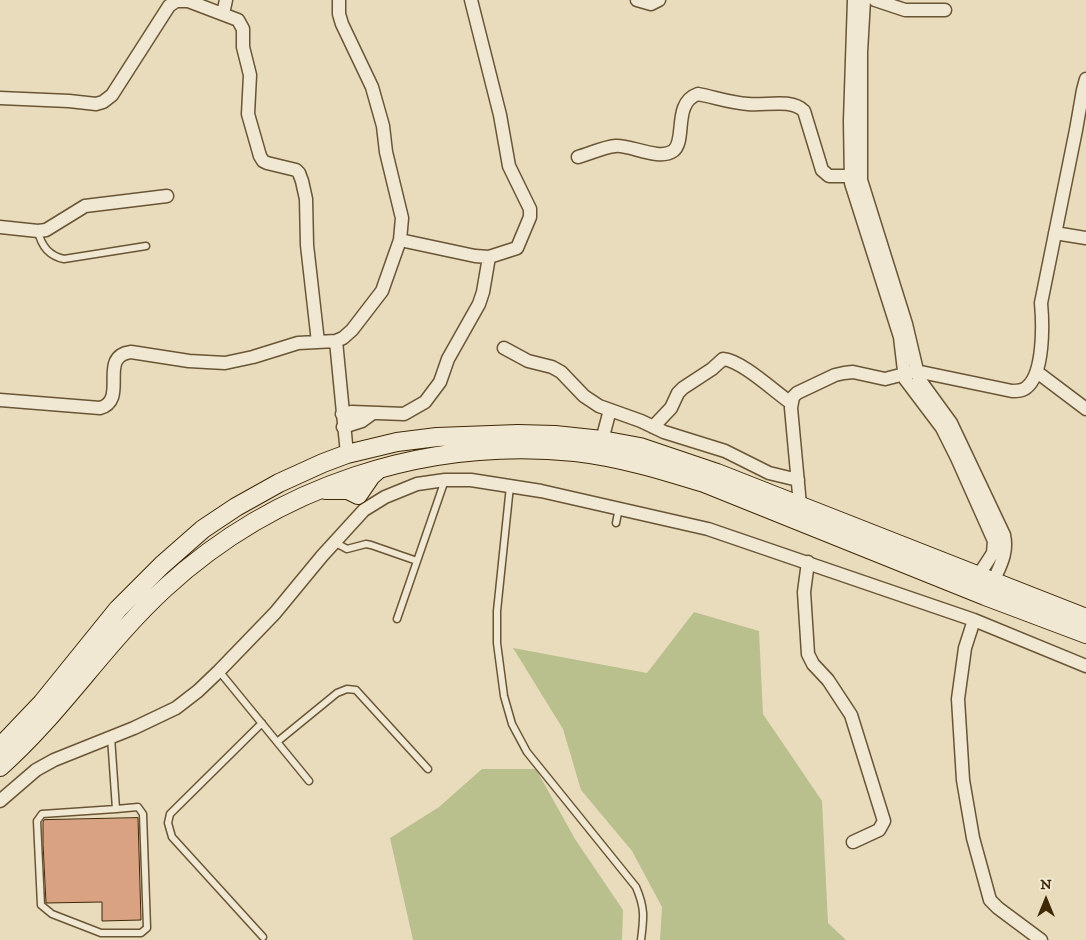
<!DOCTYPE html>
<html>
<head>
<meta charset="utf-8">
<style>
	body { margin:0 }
	#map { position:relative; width:1086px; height:940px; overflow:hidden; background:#e9dcbd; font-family:"IM FELL DW Pica",serif }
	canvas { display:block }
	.north { position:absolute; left:1021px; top:875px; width:50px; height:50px; -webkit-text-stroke:4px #f1e8d4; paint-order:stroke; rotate:0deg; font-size:14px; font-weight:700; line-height:20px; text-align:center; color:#3e2806 }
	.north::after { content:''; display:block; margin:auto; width:18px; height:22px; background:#3e2806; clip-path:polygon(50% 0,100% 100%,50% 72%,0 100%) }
</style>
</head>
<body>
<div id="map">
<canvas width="1086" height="940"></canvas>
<div class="north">N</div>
</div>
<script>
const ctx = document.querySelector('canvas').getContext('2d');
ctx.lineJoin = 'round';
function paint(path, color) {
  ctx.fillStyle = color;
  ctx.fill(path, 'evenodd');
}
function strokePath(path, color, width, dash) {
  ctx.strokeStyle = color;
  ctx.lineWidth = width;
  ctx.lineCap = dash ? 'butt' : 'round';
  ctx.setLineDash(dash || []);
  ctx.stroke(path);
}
const green = new Path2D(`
	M694 612 759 631 763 714 822 801 828 923 846 940H660L662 907 632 851 581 790 563 729 513 648 647 673Z
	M482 769H536L575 839 623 910 622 940H413L390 838 439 807Z`);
const building = new Path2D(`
	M138 818 141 920 102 921V902L46 903 43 844V822L44 820Z`);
const service = new Path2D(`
	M38 231C41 245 49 256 64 259L146 246
	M510 486 497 611V643L504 696 512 724 527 752 636 887C645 908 644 917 641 940
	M616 523 619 508
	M334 542 347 549 366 544 371 545 417 561
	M397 619 445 480
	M219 671 309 781
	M262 723 170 814 168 823 172 837 263 937
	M111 737 116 809 138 807 143 814 147 928 141 933H101L52 914 41 905 37 821 42 814 116 809
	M277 742 337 693 347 689 356 690 428 769`);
const minor = new Path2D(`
	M637 0 651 4 659 0
	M854 0 850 121 851 183 900 337 905 379 942 428 957 458 994 541 993 553 978 576
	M864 0 861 52V180L906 324 919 379 951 423 1004 535C1008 553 1000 566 993 582
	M875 0 905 10H945
	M223 14 226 0
	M0 98 69 101 96 104 103 102 112 95 169 6 176 1H188L238 20 243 29V47L250 75 248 114 260 156 263 161 267 163 296 170 299 173 302 181 306 199 307 245 318 342
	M578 157C589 154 604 147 615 146 629 144 659 161 673 151 687 141 672 103 698 94 714 97 731 103 748 104 765 106 791 98 804 111L822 170 829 176H850
	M0 227 38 231 46 230 85 206 167 196
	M1055 233 1086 238
	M400 240 475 256 489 257
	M336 341 347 454
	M504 348 528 361 552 367 561 372 584 396 599 406 641 421 664 432 725 451 769 473 798 480
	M1037 372 1086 409
	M0 400 100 408C129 400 97 356 131 352L189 361 225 363 253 357 298 343 336 341 343 338 352 330 382 291 400 240 402 218 386 152 383 126 372 87 342 24 339 14V0
	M342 414 352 412 404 414 425 402 440 382 448 359 479 304 483 292 489 257 517 248 530 217V209L509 166 500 115 471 0
	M343 427 362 421 373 413
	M653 427 671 408 678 393 683 388 712 369 723 359C741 360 775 392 791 403
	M602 440 610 410
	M800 505 791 408 793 397 797 393 835 375 844 373 853 372 885 379 916 371 1012 391C1017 391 1023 391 1027 387 1044 373 1043 324 1041 303L1076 130 1083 90 1086 79
	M808 562 804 592 808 654 813 664 828 680 851 715 884 821 879 830 853 842
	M974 620 965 648 958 699 963 780 973 838 990 900 998 908 1041 940
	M0 801 36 770 54 760 134 728 176 708 198 691 219 671 275 613 322 556 364 510 385 497 417 484 445 480H471L541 491 708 529 974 620 1086 666`);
const secondary = new Path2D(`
	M325 490H348L358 495 371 476 379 469
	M0 747 42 703 118 609 162 565 203 529 236 507 279 483 323 463 347 454 397 442 437 437 518 434 555 435 602 440 640 447 717 473 1086 618
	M0 767C61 713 105 643 165 588 276 486 425 437 575 452 619 457 662 470 704 483L985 596 1086 634`);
paint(green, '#babf8e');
paint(building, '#d9a283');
strokePath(building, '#3e2806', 1);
strokePath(service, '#695534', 9);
strokePath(minor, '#695534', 15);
strokePath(secondary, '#3e2806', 20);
strokePath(service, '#f1e8d4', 6);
strokePath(minor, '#f1e8d4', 12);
strokePath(secondary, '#f1e8d4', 18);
</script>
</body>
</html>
